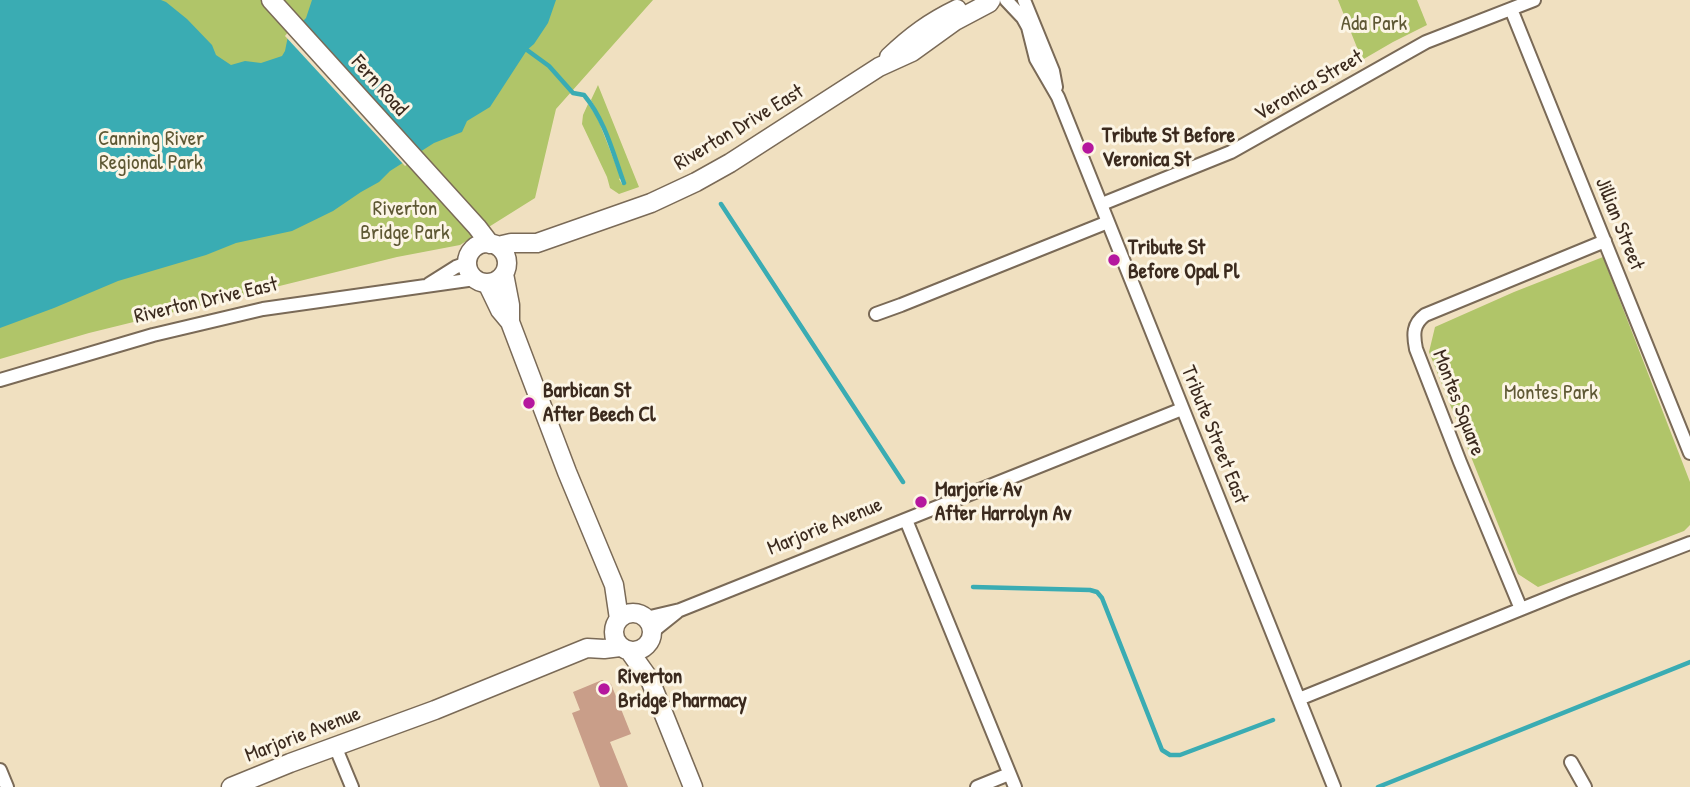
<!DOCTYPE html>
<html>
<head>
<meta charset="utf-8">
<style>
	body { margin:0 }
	canvas { display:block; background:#f0e0c0 }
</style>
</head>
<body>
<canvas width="1690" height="787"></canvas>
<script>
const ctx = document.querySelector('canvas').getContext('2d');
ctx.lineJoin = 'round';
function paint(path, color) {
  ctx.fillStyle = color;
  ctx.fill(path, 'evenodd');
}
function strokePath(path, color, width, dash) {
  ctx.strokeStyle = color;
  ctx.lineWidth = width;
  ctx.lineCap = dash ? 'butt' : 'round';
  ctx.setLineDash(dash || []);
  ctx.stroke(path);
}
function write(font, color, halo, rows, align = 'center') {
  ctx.font = font + ' "Patrick Hand",sans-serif';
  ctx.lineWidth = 6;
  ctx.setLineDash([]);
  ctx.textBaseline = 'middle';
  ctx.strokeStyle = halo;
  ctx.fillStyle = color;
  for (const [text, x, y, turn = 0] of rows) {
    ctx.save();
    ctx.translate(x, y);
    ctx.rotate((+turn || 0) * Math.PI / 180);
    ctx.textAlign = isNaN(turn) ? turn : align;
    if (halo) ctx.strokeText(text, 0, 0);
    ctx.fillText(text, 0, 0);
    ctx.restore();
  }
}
const green = new Path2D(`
	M0 0H653L556 109 535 198 460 245 397 257 89 333 0 359Z
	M1338 0H1417L1427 25 1393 42 1362 60Z
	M598 85 639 187 619 194 610 188 607 177 582 124 583 115 588 104 597 117 621 178 619 179 622 184 626 183 601 119 591 100Z
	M1603 257 1690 482V525L1684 531 1538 587 1518 574 1429 352 1435 327 1514 292Z`);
const water = new Path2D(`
	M0 0H161L166 2 187 19 212 45 216 55 231 65 245 61 261 63 282 56 285 51 288 36 306 18 312 0H556L548 23 534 44 527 50 490 107 467 121 462 132 434 143 390 171 379 182 361 192 333 211 292 231 236 243 206 255 118 281 54 308 0 328Z`);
const pier = new Path2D(`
	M292 27 422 155 405 166 285 36Z`);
const stream = new Path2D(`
	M527 50 549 66 573 93 584 95C605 120 613 153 624 183
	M721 204 903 482
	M973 587 1090 590 1097 592 1102 598 1162 750 1170 755H1180L1273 720
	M1378 787 1690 662`);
const building = new Path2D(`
	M602 680 611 684 631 734 610 742 628 787H600L572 713 580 710 573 692Z`);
const street = new Path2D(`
	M1006 0 1023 18 1028 27 1036 59 1058 97 1334 787
	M1024 0 1053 71 1056 87
	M1511 9 1690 453
	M1102 204 1231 152 1426 42 1534 0
	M429 284 456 267 467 263
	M876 314 901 305 1108 222
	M0 380 153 335 263 309 475 279
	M906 520 1015 787
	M1521 609 1460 462 1416 349C1413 334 1413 324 1425 315L1605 241
	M646 618 680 610 695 604 1182 409
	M652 632 677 612
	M1299 699 1568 590 1690 543
	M335 746 352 787
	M1571 762 1585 787
	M0 770 7 787
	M977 787 1009 774`);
const secondary = new Path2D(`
	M271 0 477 227 490 244
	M889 57C911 36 930 22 957 9
	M467 263a20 20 0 1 1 40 0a20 20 0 1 1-40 0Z
	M498 246 511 243H537L651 203 696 182 730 163 879 67 912 52 955 21 989 3 991 0
	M504 274 510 305V322
	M487 283 500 310 510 322 567 472 614 585 619 619
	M614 632a19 19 0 1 1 38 0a19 19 0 1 1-38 0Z
	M630 652 650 680 693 787
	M231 787 290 763 435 710 587 648 604 649 620 647`);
const markers = [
	[1088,148,7,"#b5179e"],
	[1114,260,7,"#b5179e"],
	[529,403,7,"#b5179e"],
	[921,502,7,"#b5179e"],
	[604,689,7,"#b5179e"]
];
const parkNames = [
	["Ada Park",1374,24],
	["Canning River",151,139],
	["Regional Park",151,163],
	["Riverton",405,209],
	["Bridge Park",405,233],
	["Montes Park",1551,393]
];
const streetNames = [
	["Fern Road",379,86,48],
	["Veronica Street",1309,86,-30],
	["Riverton Drive East",739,128,-31],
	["Jillian Street",1619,224,68],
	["Riverton Drive East",206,301,-13],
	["Montes Square",1458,403,69],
	["Tribute Street East",1214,435,68],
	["Marjorie Avenue",825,527,-22],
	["Marjorie Avenue",303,735,-21]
];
const poiNames = [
	["Tribute St Before",1102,136],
	["Veronica St",1102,160],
	["Tribute St",1128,248],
	["Before Opal Pl",1128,272],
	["Barbican St",543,391],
	["After Beech Cl",543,415],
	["Marjorie Av",935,490],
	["After Harrolyn Av",935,514],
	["Riverton",618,677],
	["Bridge Pharmacy",618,701]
];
paint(green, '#b0c569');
paint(water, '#3aacb3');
paint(pier, '#f0e0c0');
strokePath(stream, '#3aacb3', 4.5);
paint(building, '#c99e89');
strokePath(street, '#7a6a57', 16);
strokePath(secondary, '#7a6a57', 21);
strokePath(street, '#fff', 12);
strokePath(secondary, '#fff', 18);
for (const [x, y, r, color] of markers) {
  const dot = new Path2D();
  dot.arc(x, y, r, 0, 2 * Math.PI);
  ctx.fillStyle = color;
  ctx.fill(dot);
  strokePath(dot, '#fcf5e5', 2.5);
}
write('21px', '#5e5834', '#fcf5e5', parkNames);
write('21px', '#3b2a1e', '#fcf5e5', streetNames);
write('bold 21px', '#3b2a1e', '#fcf5e5', poiNames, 'left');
</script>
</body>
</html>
